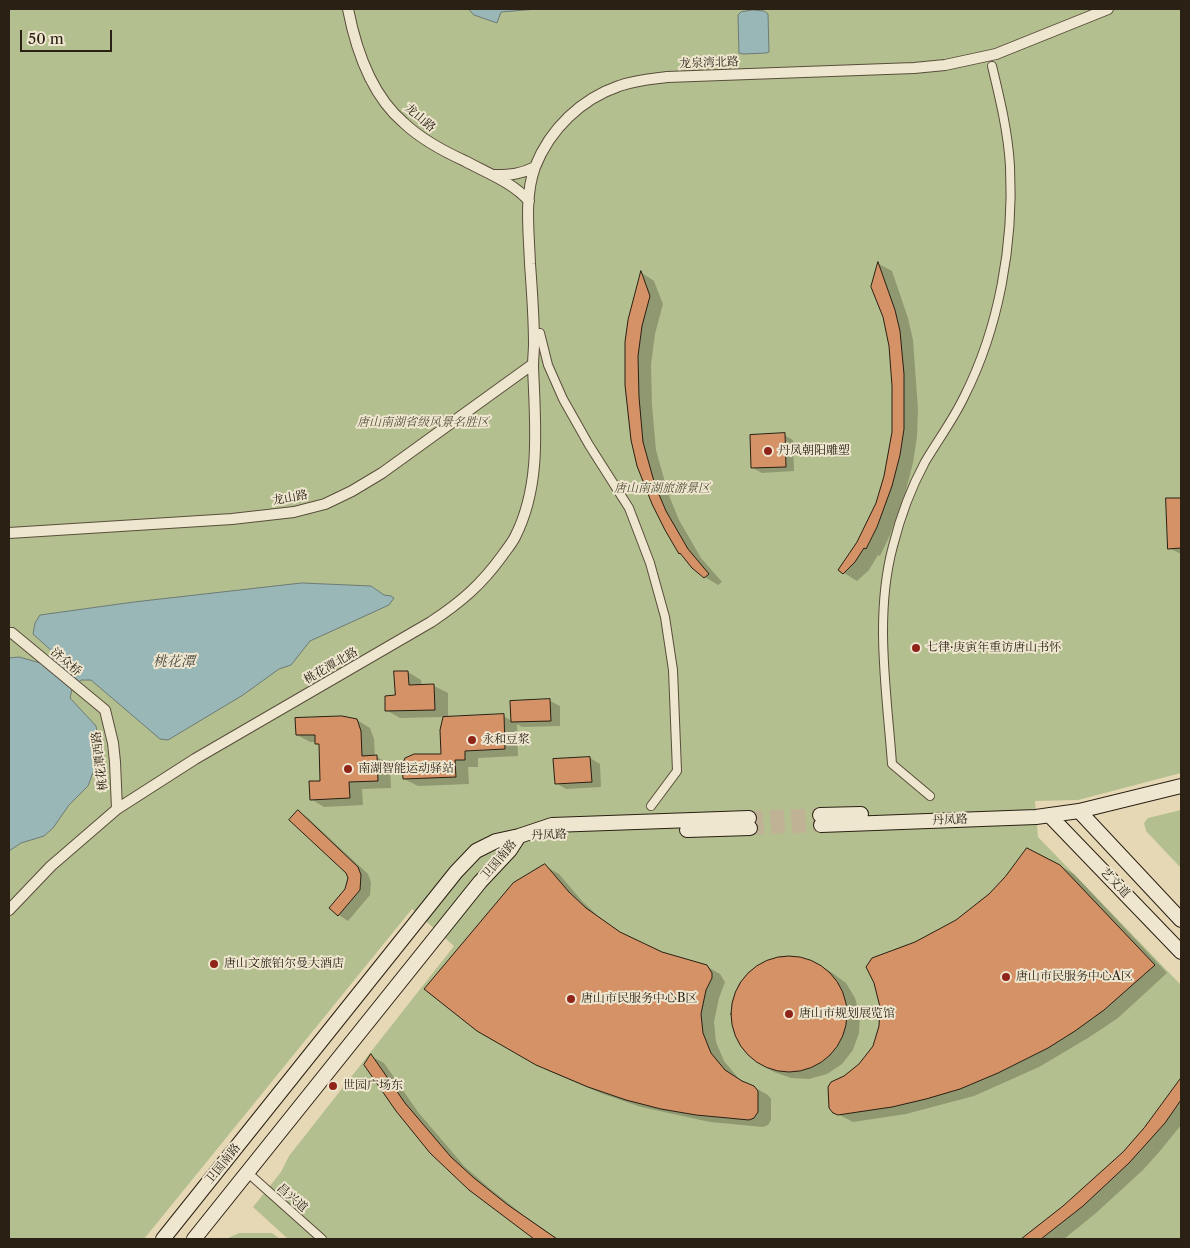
<!DOCTYPE html>
<html>
<head>
<meta charset="utf-8">
<style>
	body { margin:0 }
	#map { position:relative; width:1190px; height:1248px; overflow:hidden; background:#e6d8b5; font-family:"Libre Caslon Text",serif }
	canvas { display:block }
	.frame { position:absolute; inset:0; border:10px solid #2a2014; pointer-events:none }
	.scale { position:absolute; left:20px; top:30px; width:92px; height:22px; box-sizing:border-box; border:2px solid #2a2014; border-top:0; padding-left:6px; font-size:15px; line-height:18px; white-space:nowrap; color:#2a2014; -webkit-text-stroke:4px #efe6cf; paint-order:stroke }
</style>
</head>
<body>
<div id="map">
<canvas width="1190" height="1248"></canvas>
<div class="frame"></div>
<div class="scale">50 m</div>
</div>
<script>
const ctx = document.querySelector('canvas').getContext('2d');
ctx.lineJoin = 'round';
function paint(path, color) {
  ctx.fillStyle = color;
  ctx.fill(path, 'evenodd');
}
function strokePath(path, color, width, dash) {
  ctx.strokeStyle = color;
  ctx.lineWidth = width;
  ctx.lineCap = dash ? 'butt' : 'round';
  ctx.setLineDash(dash || []);
  ctx.stroke(path);
}
function write(font, color, halo, rows, align = 'center') {
  ctx.font = font + ' "Libre Caslon Text","Noto Serif SC",serif';
  ctx.lineWidth = 4;
  ctx.setLineDash([]);
  ctx.textBaseline = 'middle';
  ctx.strokeStyle = halo;
  ctx.fillStyle = color;
  for (const [text, x, y, turn = 0] of rows) {
    ctx.save();
    ctx.translate(x, y);
    ctx.rotate((+turn || 0) * Math.PI / 180);
    ctx.textAlign = isNaN(turn) ? turn : align;
    if (halo) ctx.strokeText(text, 0, 0);
    ctx.fillText(text, 0, 0);
    ctx.restore();
  }
}
const green = new Path2D(`
	M9 9H1181V773L1078 800 1035 801 1038 837 1181 985V1239H288L253 1207 281 1172 289 1156 454 946 412 909 144 1239H9Z
	M1181 810V868L1146 831 1144 823 1148 818Z
	M239 1233H272L280 1239H226Z`);
const water = new Path2D(`
	M469 9H537L501 12 497 23 474 15Z
	M753 10 764 11 768 14 769 52 766 53 743 54 739 53 738 15 741 12Z
	M302 583 371 586 384 595 391 596 394 598 389 605 310 641 291 665 279 669 243 695 168 740 160 739 91 680H81L72 689 70 698 96 726 98 739 95 767 88 786 69 805 53 828 44 836 21 843 9 851V658L19 657 44 664 53 652 33 634 35 623 40 615 134 602Z`);
const shadow = new Path2D(`
	M879 264 892 271 908 318 913 340 918 409 917 437 913 463 905 494 890 535 880 556 878 555 869 570 857 581 844 573 877 504 885 476 893 432 894 386 891 346 884 317 873 287Z
	M642 273 654 281 663 304 655 334 651 365 652 405 656 450 668 493 679 520 701 558 722 582 718 585 705 577 680 553 654 504 632 440Z
	M784 435 793 440 794 471 762 473 753 468Z
	M1167 499H1181V554L1169 548Z
	M395 672H408L421 680 422 686H434L448 693V718L503 716 512 721 550 701 560 706V726L522 727 517 724 518 756 478 758V767H468L469 784 418 786 404 779 442 755 441 730 444 717 400 718 386 710 396 696Z
	M357 720 370 728 374 739 375 756 390 764 391 788 362 789 363 805 324 807 311 799 322 782 320 745 317 742H310L297 735Z
	M590 758 600 764 601 787 566 789 556 783 555 760Z
	M298 812 308 818 368 874 371 882 370 895 348 921 339 915 349 878 347 872Z
	M545 866 559 874 582 901 599 917 627 937 662 953 706 966 720 974 725 982 719 998 714 1022 716 1042 724 1061 739 1079 768 1095 771 1099V1120L768 1125 763 1127 710 1122 641 1107 603 1094 551 1072 478 1030Z
	M1060 866 1074 874 1167 973 1118 1018 1088 1038 1039 1067 974 1096 906 1114 853 1122 834 1112 844 1077 860 1065 874 1046 916 943Z
	M782 956 800 957 817 964 831 972 846 983 855 998 860 1015 859 1033 853 1050 842 1064 827 1074 809 1079 791 1078 774 1072 760 1064 746 1052 736 1037 731 1020 732 1002 738 985 750 971 765 961Z
	M371 1056 384 1063 418 1112 464 1166 488 1187 522 1214 558 1239H537L520 1228 451 1172 414 1133 379 1086Z
	M1181 1080V1125L1160 1151 1143 1170 1096 1213 1064 1239H1022L1064 1207 1124 1153 1166 1102Z`);
const building = new Path2D(`
	M878 262 895 310 900 331 904 374V429L900 455 892 486 877 527 866 549 864 548 855 562 843 574 838 570 857 542 876 503 884 476 892 432V386L889 346 883 317 871 287Z
	M641 271 650 296 642 326 638 356 639 397 643 442 655 485 666 511 688 549 709 574 704 578 692 568 680 553 679 554 665 530 652 504 637 466 631 440 625 385V342L628 320Z
	M785 433 786 467 751 468 750 435Z
	M1166 498H1181V548L1168 549Z
	M394 671H408L409 685 434 684 435 710 385 711V696L395 695Z
	M550 699 551 721 511 722 510 701Z
	M504 714 505 749 465 751V760H455L456 777 403 779 402 765 405 758 414 754H441L440 730 443 717Z
	M342 716 357 719 361 731 362 756 377 755 378 781 349 782 350 798 310 800 309 781H320L319 744H315V735H296L295 718Z
	M590 757 592 782 555 784 553 759Z
	M298 810 358 867 361 875 360 890 338 916 329 908 345 889 348 878 346 873 289 820Z
	M1027 848 1060 865 1155 965 1104 1010 1075 1031 1048 1048 998 1073 960 1089 926 1099 892 1107 858 1112 838 1115 833 1113 829 1108 828 1087 831 1082 844 1076 859 1064 873 1046 879 1026 880 1007 874 983 866 967 872 958 915 942 956 920 989 894 1005 877Z
	M545 864 569 892 586 908 620 932 662 952 707 965 712 973V978L706 990 701 1014 703 1033 711 1053 725 1070 742 1081 754 1086 758 1091V1112L754 1118 749 1120 696 1115 661 1109 626 1100 588 1087 536 1065 477 1031 424 989 513 883Z
	M731 1014a58 58 0 1 1 116 0a58 58 0 1 1-116 0Z
	M371 1054 405 1103 451 1157 474 1178 508 1205 557 1239H534L469 1190 430 1153 396 1111 364 1065Z
	M1181 1078V1100L1165 1123 1129 1163 1083 1206 1041 1239H1021L1063 1206 1123 1152 1144 1128Z`);
const secondaryTunnel = new Path2D(`
	M749 818 820 815
	M750 828 821 825`);
const pedestrian = new Path2D(`
	M540 333 548 365 563 399 589 445 629 508 650 563 665 617 673 670 677 771 651 806
	M930 796 892 764C887 693 874 616 893 546 900 518 911 488 925 462 938 440 953 420 964 397 999 328 1014 244 1010 166 1008 132 1000 99 992 66
	M248 1173 322 1239`);
const minor = new Path2D(`
	M348 9C356 50 371 95 404 123 421 139 443 151 465 161 487 173 512 182 529 201
	M495 175C511 175 521 174 535 167
	M9 533 232 519 294 512 325 504 352 491 382 473 533 364
	M9 633H12L105 710 113 743 115 762 117 809
	M9 910 51 866 117 809 195 759 431 622C461 602 481 585 502 556 507 549 512 543 515 537 542 484 535 423 533 366 533 359 534 351 534 344 534 317 532 291 530 264 529 233 524 197 535 167 550 129 581 99 619 86 635 80 651 79 667 77L914 68 945 65 996 54 1108 9`);
const secondary = new Path2D(`
	M1079 811 1181 920
	M820 815 861 814
	M1049 815 1181 952
	M821 825 1036 817 1079 811 1181 786
	M687 830 750 828
	M163 1239 456 872 476 851 496 841 519 836 552 825 749 818
	M194 1239 480 882 510 850 519 836`);
const markers = [
	[768,451,5,"#8f2418"],
	[916,648,5,"#8f2418"],
	[472,740,5,"#8f2418"],
	[348,769,5,"#8f2418"],
	[214,964,5,"#8f2418"],
	[1006,977,5,"#8f2418"],
	[571,999,5,"#8f2418"],
	[789,1014,5,"#8f2418"],
	[333,1086,5,"#8f2418"]
];
const streetNames = [
	["龙泉湾北路",709,63,-2],
	["龙山路",420,118,40],
	["龙山路",290,498,-10],
	["济众桥",66,662,40],
	["桃花潭北路",331,666,-30],
	["桃花潭西路",100,761,-97],
	["丹凤路",950,820,-2],
	["丹凤路",549,835,-2],
	["卫国南路",499,860,-50],
	["艺文道",1115,883,46],
	["卫国南路",223,1164,-51],
	["昌兴道",292,1198,41]
];
const parkNames = [
	["唐山南湖省级风景名胜区",423,423],
	["唐山南湖旅游景区",662,489]
];
const poiNames = [
	["丹凤朝阳雕塑",778,451],
	["七律·庚寅年重访唐山书怀",926,648],
	["永和豆浆",482,740],
	["南湖智能运动驿站",358,769],
	["唐山文旅铂尔曼大酒店",224,964],
	["唐山市民服务中心A区",1016,977],
	["唐山市民服务中心B区",581,999],
	["唐山市规划展览馆",799,1014],
	["世园广场东",343,1086]
];
const waterNames = [
	["桃花潭",174,662]
];
paint(green, '#b3bf8e');
paint(water, '#9ab7b8');
strokePath(water, '#6d7b76', 1);
paint(shadow, '#0003');
paint(building, '#d59266');
strokePath(building, '#2a2014', 1);
strokePath(secondaryTunnel, '#c0b395', 14, [14, 7]);
strokePath(pedestrian, '#594e3c', 10);
strokePath(minor, '#594e3c', 12);
strokePath(secondary, '#2a2014', 16);
strokePath(pedestrian, '#efe6cf', 8);
strokePath(minor, '#efe6cf', 10);
strokePath(secondary, '#efe6cf', 14);
for (const [x, y, r, color] of markers) {
  const dot = new Path2D();
  dot.arc(x, y, r, 0, 2 * Math.PI);
  ctx.fillStyle = color;
  ctx.fill(dot);
  strokePath(dot, '#efe6cf', 2);
}
write('12px', '#2a2014', '#efe6cf', streetNames);
write('italic 12px', '#535039', '#efe6cf', parkNames);
write('12px', '#2a2014', '#efe6cf', poiNames, 'left');
write('italic 14px', '#4c4d45', '#efe6cf', waterNames);
</script>
</body>
</html>
